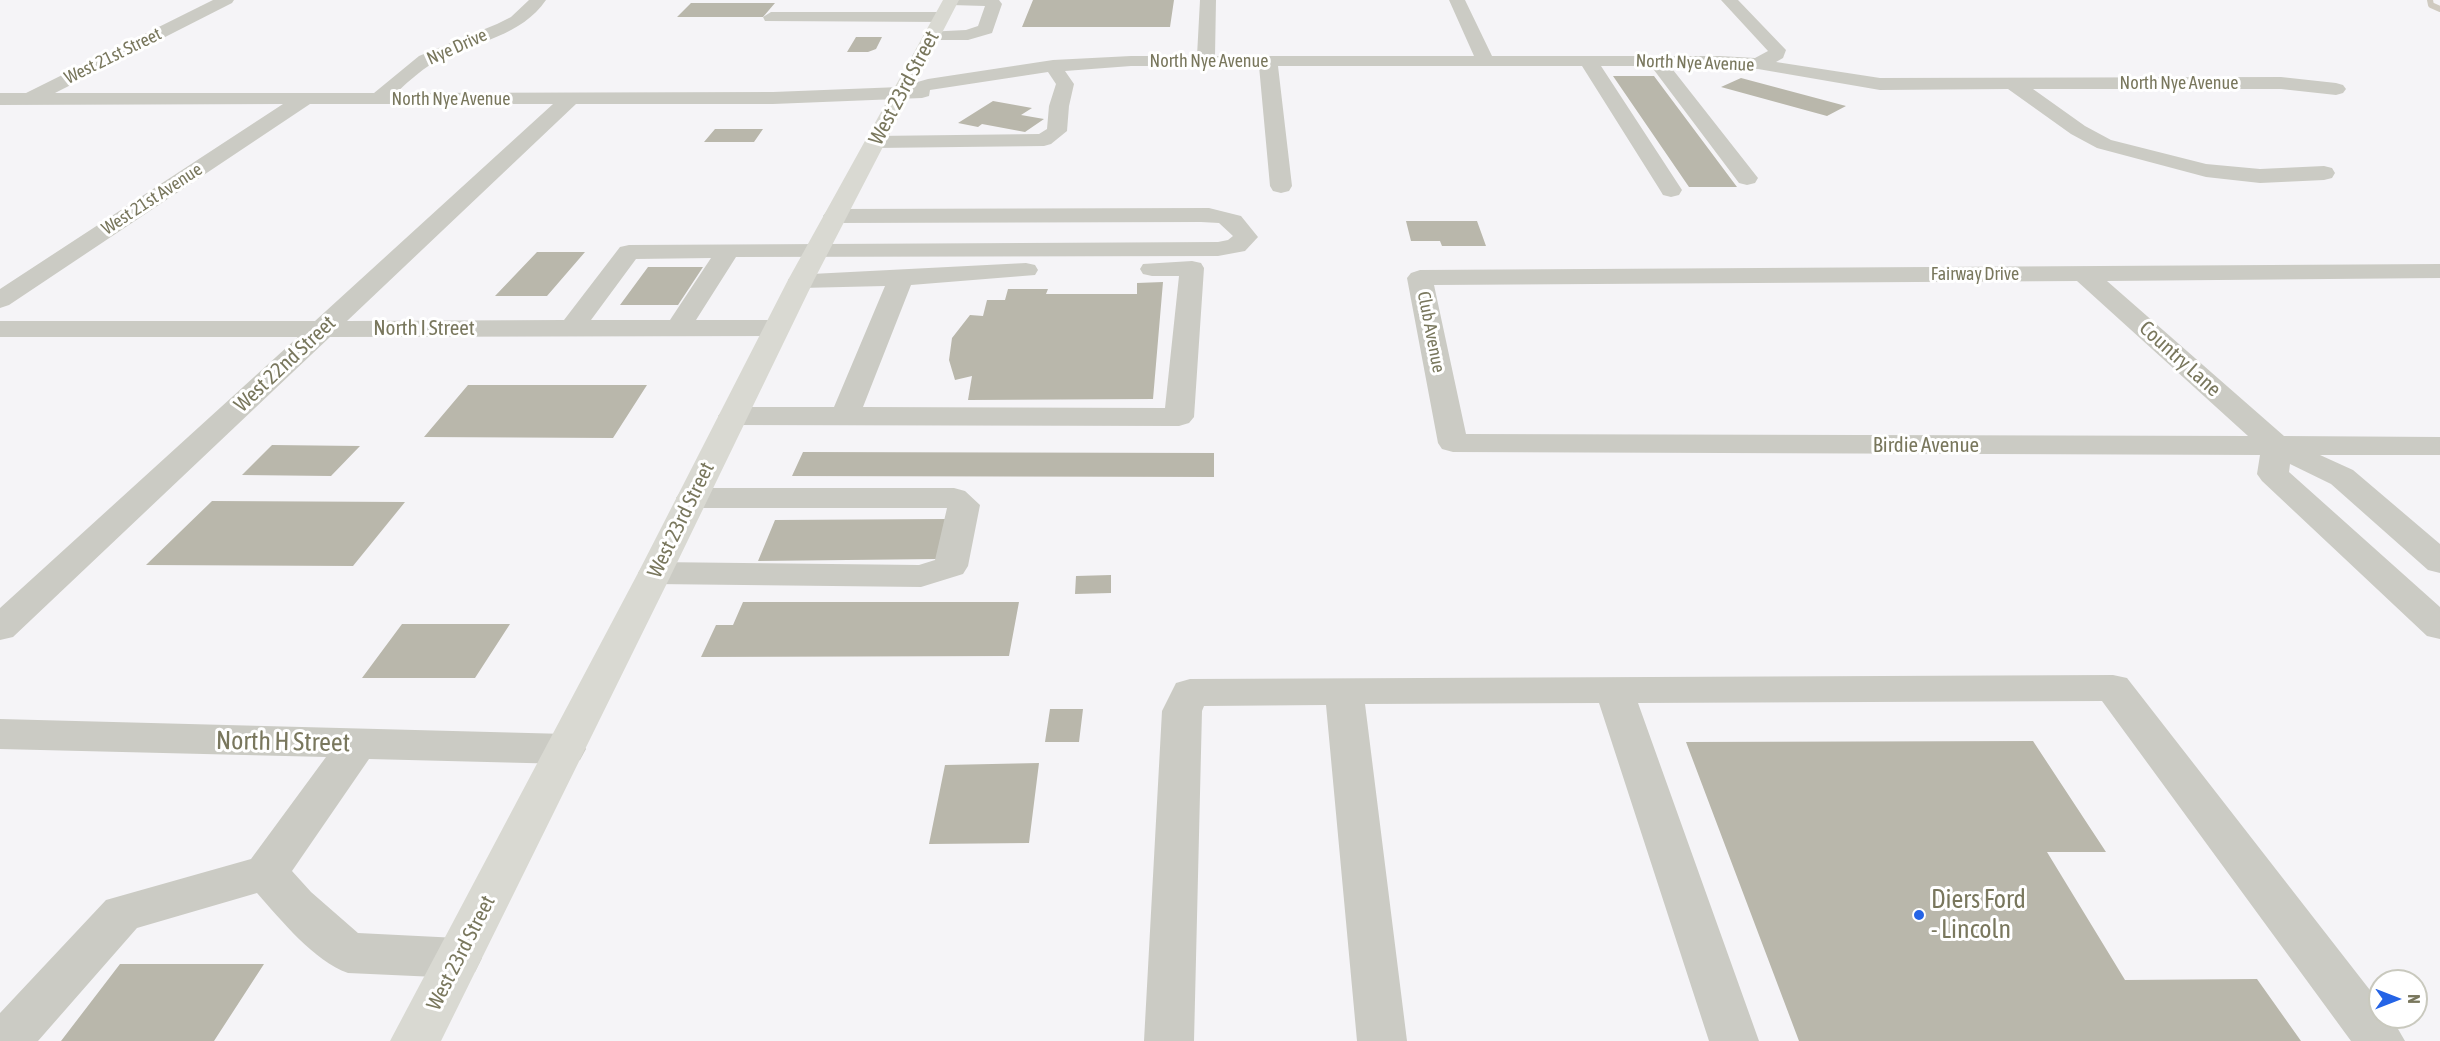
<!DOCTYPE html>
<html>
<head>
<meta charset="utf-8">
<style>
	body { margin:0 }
	#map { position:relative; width:2440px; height:1041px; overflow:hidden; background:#f5f4f7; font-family:"Asap Condensed",sans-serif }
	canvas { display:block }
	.north { position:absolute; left:2368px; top:969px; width:60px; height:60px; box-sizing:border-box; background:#fff; border:2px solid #c9c9be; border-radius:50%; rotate:90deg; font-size:16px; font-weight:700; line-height:24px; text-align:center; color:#79775d }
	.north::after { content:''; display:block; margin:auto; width:21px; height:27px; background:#2564e6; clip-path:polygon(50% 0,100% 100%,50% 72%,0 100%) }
</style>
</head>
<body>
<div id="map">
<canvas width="2440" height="1041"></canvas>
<div class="north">N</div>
</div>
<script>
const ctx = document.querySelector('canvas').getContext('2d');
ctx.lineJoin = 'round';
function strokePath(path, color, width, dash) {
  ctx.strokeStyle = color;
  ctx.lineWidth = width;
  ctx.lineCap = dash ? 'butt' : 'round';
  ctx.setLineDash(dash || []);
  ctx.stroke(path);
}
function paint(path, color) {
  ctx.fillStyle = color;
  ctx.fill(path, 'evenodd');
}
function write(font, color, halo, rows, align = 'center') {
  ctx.font = font + ' "Asap Condensed",sans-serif';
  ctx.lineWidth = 6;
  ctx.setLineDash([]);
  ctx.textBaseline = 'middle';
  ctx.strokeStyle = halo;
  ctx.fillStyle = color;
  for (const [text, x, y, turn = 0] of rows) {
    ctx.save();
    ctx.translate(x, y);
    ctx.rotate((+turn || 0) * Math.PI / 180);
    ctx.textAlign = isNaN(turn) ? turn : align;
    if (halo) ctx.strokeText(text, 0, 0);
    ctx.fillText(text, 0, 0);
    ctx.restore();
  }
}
const stream = new Path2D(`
	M2430 0 2431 5 2440 9`);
const building = new Path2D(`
	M1033 0H1174L1170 27H1022Z
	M691 3H775L763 17H677Z
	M856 37H882L876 49 868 52H847Z
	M1613 76H1654L1737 187H1689Z
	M1741 78 1846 106 1827 116 1721 87Z
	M993 101 1032 108 1021 115 1044 119 1025 132 982 124 978 127 958 123Z
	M715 129H763L754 142H704Z
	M1406 221H1477L1486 246H1442L1440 241H1411Z
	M537 252H585L547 296H495Z
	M648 267H703L678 305H620Z
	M1163 282 1153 399 968 400 972 376 955 380 949 360 952 338 970 315 983 316 987 300H1005L1008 289H1048L1046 294H1137V283Z
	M468 385H647L613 438 424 437Z
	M272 445 360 446 331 476 242 475Z
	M803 452 1214 453V477L792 476Z
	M212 501 405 502 353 566 146 565Z
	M947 519 937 559 758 561 775 520Z
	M1111 575V593L1075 594 1076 576Z
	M743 602H1019L1009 656 701 657 716 625H733Z
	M402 624H510L475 678H362Z
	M1050 709H1083L1079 742H1045Z
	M2033 741 2106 852H2047L2125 980 2257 979 2301 1041H1799L1686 742Z
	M1039 763 1029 843 929 844 945 765Z
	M120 964H264L214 1041H61Z`);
const minor = new Path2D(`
	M213 0H234L232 3 55 93H374L419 56 497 24 511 17 529 0H546C521 36 478 41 441 59 424 67 410 80 396 93L773 92 900 87 928 79 1053 60 1131 56H1197L1200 0H1216L1215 56H1474L1449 0H1465L1492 56H1719L1755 58 1768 51 1721 0H1738L1786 50 1783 58 1776 62 1880 78 2281 77 2336 83 2343 85 2346 89 2343 93 2336 95 2281 89H2033L2085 126 2111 140 2206 164 2260 169 2324 166 2332 168 2335 173 2332 178 2324 180 2260 183 2206 177 2097 148 2071 134 2008 89 1880 90 1758 69 1670 66 1758 178 1755 183 1747 185 1739 183 1651 66H1601L1682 190 1679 195 1671 197 1663 195 1660 190 1582 66H1278L1292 186 1289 191 1281 193 1273 191 1270 186 1259 66H1131L1065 71 1074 84 1069 106 1067 131 1051 144 1044 146 875 148 868 146 865 142 868 138 875 136 1039 134 1047 129 1049 106 1056 84 1048 72 930 90 929 96 922 98 773 104H576L347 321 564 320 620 247 629 245 1218 242 1228 240 1233 236 1219 223 1201 222 835 223 827 221 823 216 827 211 835 209 1209 208 1241 216 1258 237 1245 251 1218 256 736 257 696 320H776L785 322 789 328 785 334 776 336 330 337 13 637 0 640V608L298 337H0V321H315L553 104H310L9 305 0 308V289L283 104 0 105V93H26ZM711 258 670 320H591L636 259Z
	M943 0H999L1002 4 992 33 968 40H926L923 36 926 32 966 30 978 26 985 6 951 5Z
	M771 12H942L950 17 942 22 765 21 763 17Z
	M1192 261 1201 263 1204 268 1194 417 1189 423 1179 426 733 425 723 422 718 416 723 410 733 407H834L885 286 801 288 792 285 788 280 792 275 1026 263 1035 265 1038 270 1035 275 911 285 863 407 1165 408 1179 276H1152L1143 274 1140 269 1143 264Z
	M2440 264V278L2107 281 2284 436 2440 437V455H2320L2353 470 2440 544V573L2428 570 2331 484 2290 464 2289 472 2440 607V639L2427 636 2262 481 2257 474 2260 455 1453 452 1442 449 1438 443 1407 278 1411 273 1420 270ZM2077 281 2248 436 1466 434 1434 285Z
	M692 488H954L965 491 980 505 968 566 963 574 921 587 655 584 643 581 638 573 643 565 655 562 919 565 935 560 947 508H692L681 505 676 498 681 491Z
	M2113 675 2127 678 2380 1003V1017H2391L2405 1041H2351L2102 701 1638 703 1759 1041H1709L1599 703 1365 704 1407 1041H1357L1326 705 1204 706 1202 711 1194 1041H1144L1162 711 1176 683 1190 679Z
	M0 719 566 734 580 738 586 749 580 760 566 764 369 759 292 871 311 892 358 933 458 938 475 944 482 958 475 972 458 978 348 973C314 961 281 920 257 893L137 928 38 1041H0V1013L106 900 251 859 326 757 0 749Z`);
const major = new Path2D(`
	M943 0H959L814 280 672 573 441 1041H390L638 573 788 280Z`);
const markers = [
	[1919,915,6,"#2564e6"]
];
const farStreetnames = [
	["Nye Drive",457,47,-24],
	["West 21st Street",113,56,-26],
	["North Nye Avenue",1209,61],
	["North Nye Avenue",1695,63,2],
	["North Nye Avenue",2179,83],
	["North Nye Avenue",451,99],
	["West 21st Avenue",152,199,-33],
	["Fairway Drive",1975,274],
	["Club Avenue",1431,332,79]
];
const streetNames = [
	["West 23rd Street",904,88,-62],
	["North I Street",424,328],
	["Country Lane",2180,359,42],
	["West 22nd Street",285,364,-43],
	["Birdie Avenue",1926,445],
	["West 23rd Street",681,520,-64],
	["West 23rd Street",461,953,-63]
];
const nearStreetnames = [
	["North H Street",283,742,1]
];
const nearPoinames = [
	["Diers Ford",1931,900],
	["- Lincoln",1931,930]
];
strokePath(stream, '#cfcac0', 6);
paint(building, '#b9b7ab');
paint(minor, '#cbcbc4');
paint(major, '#d9d9d2');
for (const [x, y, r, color] of markers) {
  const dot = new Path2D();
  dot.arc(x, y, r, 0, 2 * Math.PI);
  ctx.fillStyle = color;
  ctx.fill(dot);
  strokePath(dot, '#fff', 2);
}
write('18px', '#79775d', '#fff', farStreetnames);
write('21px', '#79775d', '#fff', streetNames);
write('26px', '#79775d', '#fff', nearStreetnames);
write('26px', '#79775d', '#fff', nearPoinames, 'left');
</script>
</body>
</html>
